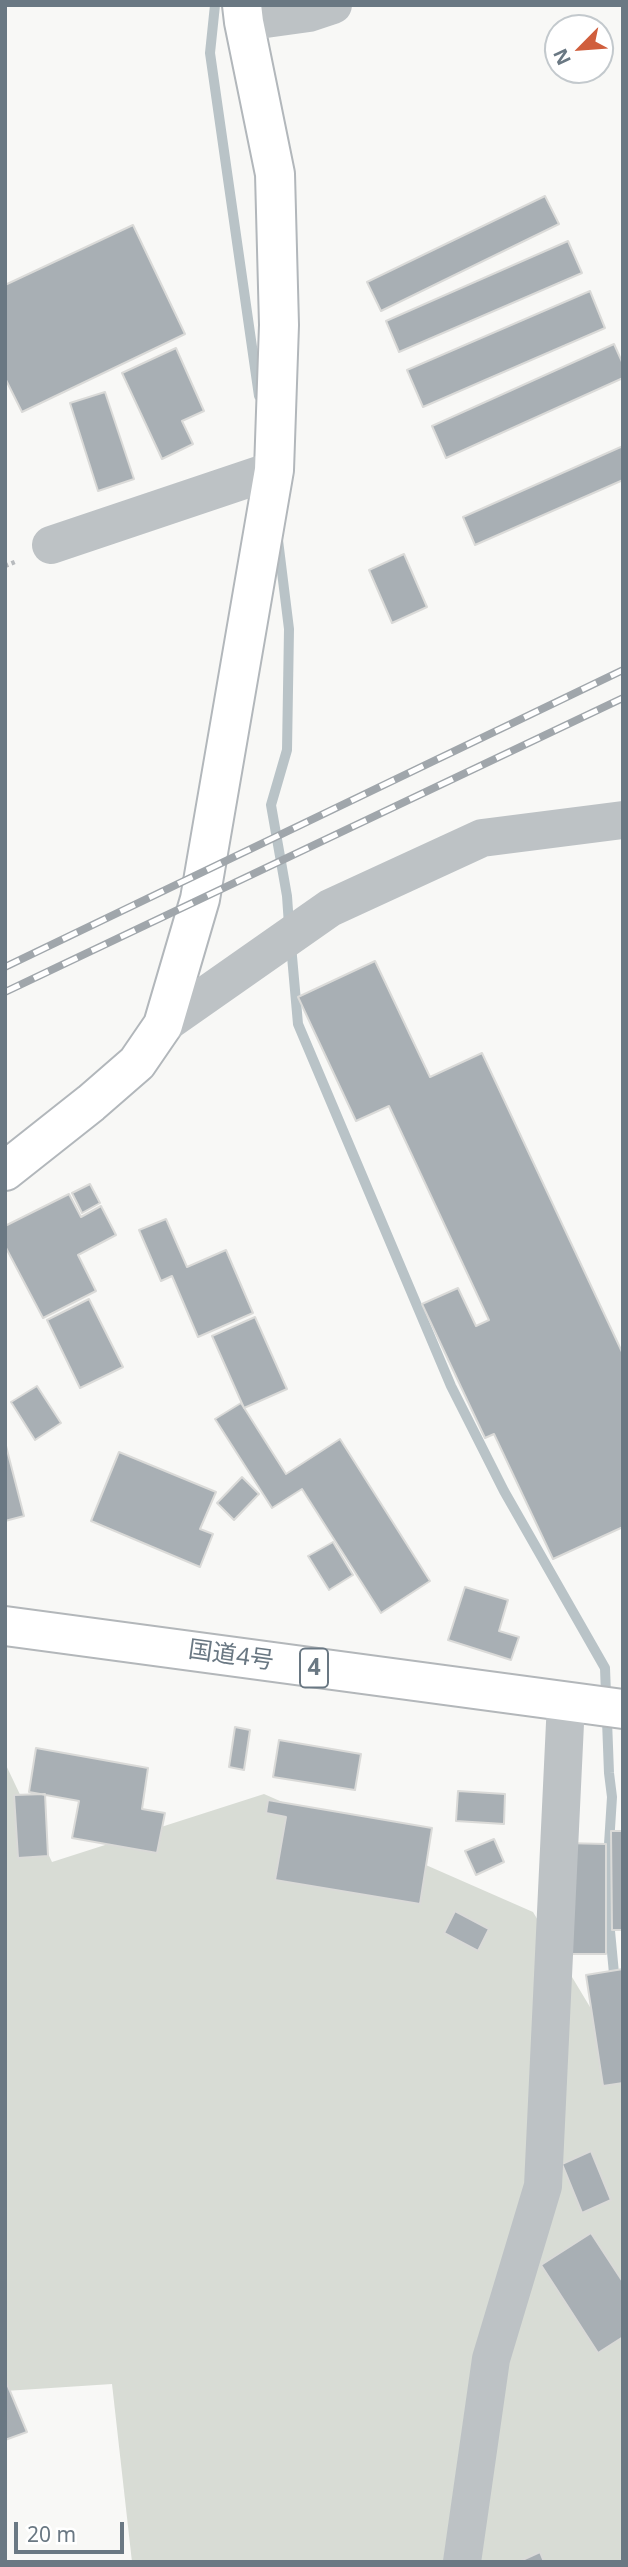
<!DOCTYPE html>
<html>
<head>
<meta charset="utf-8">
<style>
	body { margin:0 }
	#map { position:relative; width:628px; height:2567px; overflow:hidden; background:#f8f8f6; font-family:"Noto Sans",sans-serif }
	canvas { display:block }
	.frame { position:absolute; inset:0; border:7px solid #6a7883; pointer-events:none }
	.north { position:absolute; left:544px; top:14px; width:70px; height:70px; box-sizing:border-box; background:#fff; border:2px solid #c3c9cd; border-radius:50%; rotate:245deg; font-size:19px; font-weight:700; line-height:28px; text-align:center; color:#6a7883 }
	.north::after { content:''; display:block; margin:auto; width:24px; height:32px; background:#d05e3d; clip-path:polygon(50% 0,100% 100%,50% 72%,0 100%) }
	.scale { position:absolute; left:14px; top:2522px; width:110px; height:32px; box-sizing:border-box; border:4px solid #6a7883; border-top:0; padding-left:9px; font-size:21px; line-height:24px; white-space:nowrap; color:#6a7883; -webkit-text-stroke:5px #fff; paint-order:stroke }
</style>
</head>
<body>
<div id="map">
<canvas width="628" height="2567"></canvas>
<div class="frame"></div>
<div class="north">N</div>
<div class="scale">20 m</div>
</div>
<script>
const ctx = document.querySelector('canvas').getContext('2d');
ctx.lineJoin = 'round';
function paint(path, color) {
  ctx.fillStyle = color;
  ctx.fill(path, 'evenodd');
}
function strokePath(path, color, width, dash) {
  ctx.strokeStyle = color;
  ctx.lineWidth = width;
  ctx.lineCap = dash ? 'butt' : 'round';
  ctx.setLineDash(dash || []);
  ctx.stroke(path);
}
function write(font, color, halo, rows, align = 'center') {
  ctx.font = font + ' "Noto Sans","Noto Sans JP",sans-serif';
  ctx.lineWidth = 7;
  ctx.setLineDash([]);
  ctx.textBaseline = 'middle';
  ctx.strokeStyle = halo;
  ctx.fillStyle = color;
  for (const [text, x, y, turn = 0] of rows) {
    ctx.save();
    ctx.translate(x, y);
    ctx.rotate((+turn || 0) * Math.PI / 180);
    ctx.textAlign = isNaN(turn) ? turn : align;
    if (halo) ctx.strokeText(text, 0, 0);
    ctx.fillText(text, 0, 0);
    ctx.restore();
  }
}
const green = new Path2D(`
	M5 1763 52 1862 264 1794 533 1912 623 2062V2562H132L112 2384 5 2391Z`);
const stream = new Path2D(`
	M215 5 210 53 259 396
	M278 540 289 629 287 750 271 805 287 896 289 925
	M291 945 298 1024 451 1386 504 1491 605 1668 609 1773 612 1797 608 1860 610 1931 615 1984`);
const building = new Path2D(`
	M545 196 559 224 381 311 367 282Z
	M133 225 185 334 22 412 5 378V285Z
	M568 241 582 273 399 352 386 321Z
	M590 291 605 328 423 407 407 370Z
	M614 344 623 364V378L446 458 432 426Z
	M176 348 204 411 182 421 193 444 162 459 122 373Z
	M105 392 134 479 98 491 70 403Z
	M623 446V480L475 545 463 517Z
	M404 554 427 607 392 623 369 570Z
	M375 961 430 1077 482 1053 623 1354V1527L553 1559 494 1434 485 1438 422 1304 458 1288 476 1326 489 1320 389 1106 356 1121 298 997Z
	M90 1184 100 1203 82 1213 72 1193Z
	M69 1194 81 1217 101 1206 116 1235 78 1255 96 1291 43 1318 5 1246V1226Z
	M166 1219 187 1267 226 1250 253 1313 198 1337 172 1276 161 1281 139 1230Z
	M89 1299 123 1367 80 1388 47 1320Z
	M255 1317 287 1389 244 1408 212 1336Z
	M37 1386 61 1423 35 1440 11 1402Z
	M241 1403 286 1474 340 1439 430 1581 381 1613 302 1489 272 1508 215 1419Z
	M5 1442 24 1516 5 1521Z
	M119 1452 216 1492 200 1529 213 1534 200 1567 91 1521Z
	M242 1477 259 1494 234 1520 217 1503Z
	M333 1542 353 1575 329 1590 308 1556Z
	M465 1587 508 1600 499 1631 519 1637 511 1660 448 1640Z
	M235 1727 250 1730 244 1770 229 1767Z
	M279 1740 361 1754 355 1790 273 1777Z
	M36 1748 148 1768 142 1809 165 1813 157 1853 72 1838 79 1801 29 1792Z
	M458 1791 505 1794 504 1824 456 1821Z
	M45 1794 48 1856 18 1858 14 1795Z
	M268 1800 432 1828 420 1904 275 1880 286 1817 266 1813Z
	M611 1831H623V1930H612Z
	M494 1839 504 1862 476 1875 465 1851Z
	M564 1843 606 1844V1954H563Z
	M455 1911 489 1929 478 1951 444 1933Z
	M623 1969V2083L603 2086 586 1975Z
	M591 2151 611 2200 582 2213 562 2164Z
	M591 2233 623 2282V2337L598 2353 541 2265Z
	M5 2379 27 2432 5 2440Z
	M540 2552 544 2562H518Z`);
const path = new Path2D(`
	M5 566 17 561`);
const street = new Path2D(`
	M244 22 309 13 333 5
	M51 545 274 470
	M163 1025 330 908 482 838 623 820
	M462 2562 491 2359 543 2186 566 1702`);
const secondary = new Path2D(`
	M5 1171 91 1103 137 1063 163 1025 200 899 274 470 279 325 275 174 244 22 242 5`);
const highway = new Path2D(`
	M5 1626 623 1709`);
const rail = new Path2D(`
	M5 967 623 670
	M5 992 623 698`);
const shields = [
	[314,1668,28]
];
const shieldNames = [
	["4",314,1668]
];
const streetNames = [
	["国道4号",231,1656,8]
];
paint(green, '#d8dcd5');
strokePath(stream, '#b9c3c7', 10);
paint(building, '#a8afb4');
strokePath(building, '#dadad8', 2);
strokePath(secondary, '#b2b7bb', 42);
strokePath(highway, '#b3b7ba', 42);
strokePath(path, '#b8bbbe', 4.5, [3.5, 3.5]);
strokePath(street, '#bdc2c5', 38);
strokePath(secondary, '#fff', 38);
strokePath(highway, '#fff', 38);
strokePath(rail, '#a0a6ab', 8);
strokePath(rail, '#fff', 5, [16]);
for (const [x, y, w] of shields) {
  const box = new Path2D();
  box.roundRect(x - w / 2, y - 19.5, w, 39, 5);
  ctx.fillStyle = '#fff';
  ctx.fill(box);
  strokePath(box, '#6a7883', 2);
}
write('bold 23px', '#6a7883', null, shieldNames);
write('24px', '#6a7883', '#fff', streetNames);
</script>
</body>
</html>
